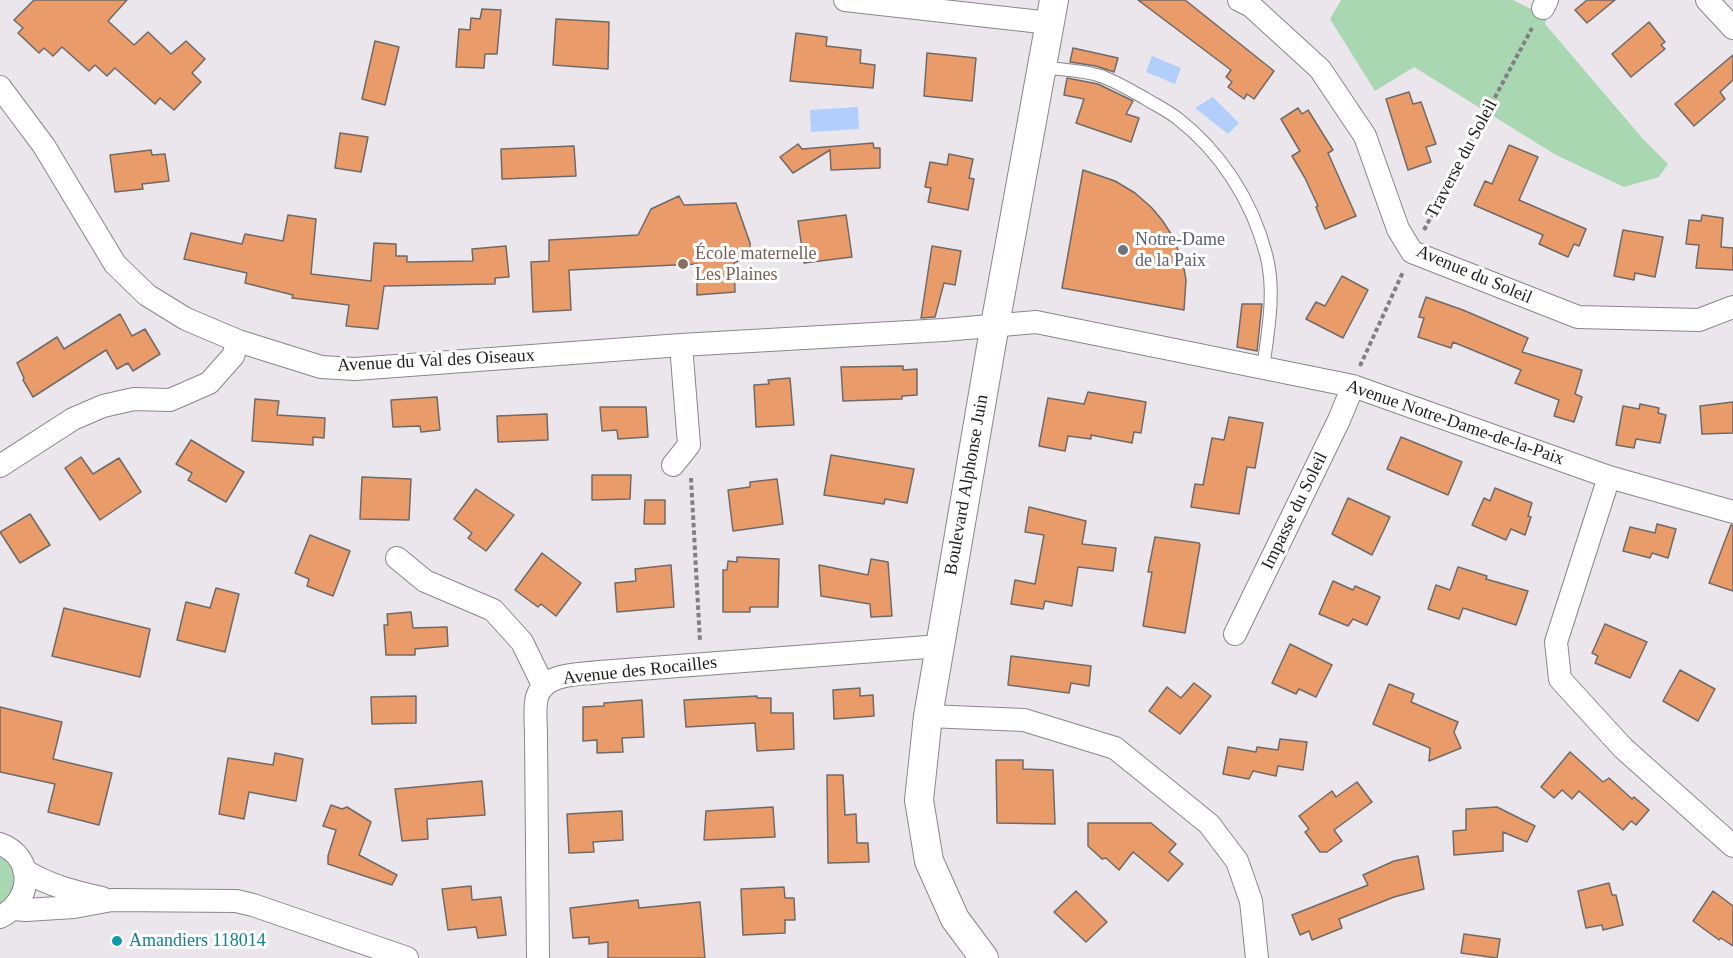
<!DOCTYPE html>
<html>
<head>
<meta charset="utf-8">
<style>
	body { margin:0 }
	canvas { display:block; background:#eae6ec }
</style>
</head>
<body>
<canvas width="1733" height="958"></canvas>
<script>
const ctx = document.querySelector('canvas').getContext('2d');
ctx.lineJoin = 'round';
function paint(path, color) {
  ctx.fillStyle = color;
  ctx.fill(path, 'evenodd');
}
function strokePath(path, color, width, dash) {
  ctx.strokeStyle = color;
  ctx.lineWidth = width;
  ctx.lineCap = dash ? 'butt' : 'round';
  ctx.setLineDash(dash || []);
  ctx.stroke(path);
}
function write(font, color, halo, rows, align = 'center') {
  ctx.font = font + ' Georgia,serif';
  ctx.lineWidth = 6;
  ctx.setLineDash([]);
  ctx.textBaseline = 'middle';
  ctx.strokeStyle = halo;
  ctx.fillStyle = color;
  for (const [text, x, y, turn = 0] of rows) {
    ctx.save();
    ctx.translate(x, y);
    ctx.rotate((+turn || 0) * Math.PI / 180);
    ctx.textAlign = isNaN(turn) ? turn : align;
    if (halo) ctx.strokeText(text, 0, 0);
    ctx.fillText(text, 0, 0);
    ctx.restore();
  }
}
const green = new Path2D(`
	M1341 0H1513L1547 17 1545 24 1643 139 1668 164 1659 177 1624 187 1556 155 1414 67 1375 91 1330 19Z
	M0 855 13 866 16 889 0 905Z`);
const water = new Path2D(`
	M1152 56 1181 68 1175 84 1146 72Z
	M1213 97 1239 123 1228 134 1195 108Z
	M858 107 859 129 811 132 810 110Z`);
const building = new Path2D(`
	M34 0H127L108 21 134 45 148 32 171 54 186 41 205 59 192 73 201 82 174 110 160 98 155 104 115 68 107 76 95 65 89 71 62 47 53 56 44 48 39 53 18 33 23 28 14 20Z
	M1138 0H1185L1274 71 1254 99 1247 94 1244 99 1228 87 1232 82 1226 77 1231 70Z
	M1587 0H1615L1587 23 1575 10Z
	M482 9 501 10 497 54H485L484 68 456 67 459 29 470 30 471 18 480 19Z
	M556 19 609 22 608 69 553 65Z
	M1649 22 1665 42 1661 45 1665 49 1631 77 1612 54Z
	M796 33 827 37 826 46 861 50 860 63 875 65 873 88 790 81Z
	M375 41 399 47 385 105 362 99Z
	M1073 48 1118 58 1114 72 1096 66 1070 62Z
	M927 53 976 58 972 101 924 96Z
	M1733 55V80L1720 92 1725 99 1694 126 1675 104Z
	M1067 78 1098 84 1133 101 1126 114 1139 118 1131 142 1076 123 1084 99 1064 95Z
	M1409 92 1413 104 1421 102 1436 144 1426 147 1431 162 1408 170 1386 99Z
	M1298 108 1302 114 1308 110 1333 150 1328 153 1356 216 1325 229 1316 207 1318 206 1305 178 1292 156 1300 151 1281 119Z
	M340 133 368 137 361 172 335 168Z
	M873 143 874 148H880V168L831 170 830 150 793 173 780 157 798 144 802 149Z
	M1509 145 1538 157 1519 200 1586 229 1579 246 1574 244 1568 257 1539 244 1543 235 1474 205 1485 181 1492 184Z
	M574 146 576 176 502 179 501 149Z
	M151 150 152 155 165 154 169 181 142 184 143 189 115 192 110 155Z
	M949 154 973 159 969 178 974 179 968 210 928 202 931 188 925 187 930 162 947 165Z
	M1083 170 1115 181 1135 193 1151 207 1162 220 1173 237 1183 263 1186 280 1184 310 1062 288Z
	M679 196 684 205 736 203 750 243V248L743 259 734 263 735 292 697 295V264L569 270 571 310 533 312 531 262 549 261V240L638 235 651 209Z
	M288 215 316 219 311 274 371 281 374 243 396 244V256H407V262L473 261 472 249 506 246 509 277 495 278V284L384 286 378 329 346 326 349 305 292 298 293 295 245 283 247 273 184 259 191 233 242 244 245 234 283 241Z
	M846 215 852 257 804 263 798 221Z
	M1702 215 1723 218 1721 247 1733 248V270L1696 268 1699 245 1686 244 1689 220 1701 221Z
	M1623 230 1663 237 1655 277 1635 273 1634 280 1614 276Z
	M932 246 961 251 955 285 944 283 935 317 921 318Z
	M1342 276 1368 290 1343 338 1306 319 1316 302 1325 306Z
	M1426 297 1463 310 1528 338 1522 352 1582 370 1575 394 1582 397 1574 422 1554 416 1559 400 1515 383 1521 370 1453 342 1451 348 1418 337 1424 318 1419 317Z
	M1242 304H1262L1257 351 1237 347Z
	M120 314 132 336 145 329 160 354 133 371 128 363 117 369 106 350 33 397 23 380 24 378 17 363 57 337 64 349Z
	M903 366V370L917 369V395L902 396V399L843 401 841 367Z
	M790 378 794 425 756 427 754 385 769 384 768 380Z
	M1088 392 1146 402 1141 433 1134 432 1132 443 1091 435V439L1068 436 1065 451 1039 446 1048 398 1084 404Z
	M437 397 440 430 421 432 420 426 393 427 391 400Z
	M255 399 279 401 277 415 325 418 324 438 313 437V445L252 441Z
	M1733 402V433L1702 434 1700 406Z
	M1640 404 1659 408 1658 413 1666 415 1660 443 1636 439 1634 448 1616 445 1623 406 1639 409Z
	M600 407H646L648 437 618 439 617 430 602 431Z
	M547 414 548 440 498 442 497 416Z
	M1229 417 1263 423 1255 468 1247 467 1239 514 1191 507 1195 484 1203 485 1212 438 1224 440Z
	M1401 437 1462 462 1448 495 1387 469Z
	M191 440 244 472 226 502 188 480 192 473 176 464Z
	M831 455 914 469 907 503 885 499 884 504 824 495Z
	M81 457 93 474 119 458 141 492 100 520 65 468Z
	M592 475H631L630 499 592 500Z
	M362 477 411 479 409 520 360 519Z
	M777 479 783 524 733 531 728 490 750 487V482Z
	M1495 488 1532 503 1528 516 1531 517 1525 535 1511 529 1506 540 1472 525 1484 498 1490 501Z
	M476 489 514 515 486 551 468 538 472 533 454 519Z
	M1348 498 1390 517 1372 555 1332 534Z
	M645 500H665V524H644Z
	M1029 507 1086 521 1082 544 1116 548 1113 571 1078 567 1072 606 1045 601 1043 609 1011 604 1015 580 1035 584 1044 535 1025 532Z
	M30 514 50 545 20 563 0 532Z
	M1657 524 1676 529 1668 558 1652 553 1650 558 1623 551 1630 527 1655 533Z
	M1731 525H1733V591L1709 583Z
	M310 535 350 551 333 596 307 586 309 579 295 573Z
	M1155 537 1199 543 1200 545 1185 633 1143 626 1152 572H1148Z
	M542 553 581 583 556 616 541 604 538 607 515 590Z
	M737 557 779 559 778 607H750V612H723V570H727L728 561 737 562Z
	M871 559 888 562 892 616 871 617 870 604 821 596 819 565 868 575Z
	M671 565 674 607 617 612 615 583 636 581 635 569Z
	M1458 567 1487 576 1486 579 1528 591 1516 625 1463 608 1459 619 1428 609 1436 585 1450 590Z
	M1333 581 1353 590 1355 586 1380 597 1367 625 1353 619 1348 626 1319 614Z
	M216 588 239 594 225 652 177 640 186 602 210 608Z
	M64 608 150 629 140 677 52 656Z
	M411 612 413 628 447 627 448 646 415 649V655H386L384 625H388L387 614Z
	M1605 624 1647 642 1630 678 1595 663 1598 656 1592 653Z
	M1290 644 1332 665 1316 697 1299 689 1296 694 1272 683Z
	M1011 656 1091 666 1089 686 1071 683 1069 693 1008 685Z
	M1680 670 1715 689 1698 721 1663 701Z
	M1194 683 1211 696 1180 734 1149 711 1167 687 1181 698Z
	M1389 684 1414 694 1411 702 1458 722 1454 732 1461 748 1429 761 1430 748 1373 724Z
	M860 688V696L873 695 874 716 834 719 833 690Z
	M416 696V723L372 724 371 697Z
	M757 696V698H771V713H793L794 749 757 751 755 723 686 727 684 700Z
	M642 700 644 737 622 738 623 752 597 753V740L583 741V707L604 706V703Z
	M0 707 62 722 53 759 112 773 99 825 48 812 55 784 0 772Z
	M1280 739 1307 742 1303 770 1278 766 1276 776 1253 771 1249 779 1223 774 1228 747 1256 752 1257 747 1278 750Z
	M1570 752 1603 782 1609 778 1632 799 1634 797 1649 810 1636 825 1631 821 1623 830 1579 791 1572 799 1562 790 1554 798 1541 787Z
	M275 753 303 759 296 801 249 792 244 819 219 814 228 758 273 765Z
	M996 760H1023V769L1053 770 1055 824 997 823Z
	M827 775H843L845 815 856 814 857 843H868L869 862 828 863Z
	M482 781 485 815 427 819 428 839 402 841 395 789Z
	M1357 782 1372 802 1334 830 1342 841 1327 852H1320L1305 832 1309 829 1299 816 1332 791 1336 797Z
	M331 805 342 809 347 807 371 822 359 855 397 875 392 885 328 864V856L336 830 323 826Z
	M773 807 775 837 704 840 706 811Z
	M1497 807 1535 826 1527 842 1503 832V851L1454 855 1453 831 1466 830V809Z
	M622 811 623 840 593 842 594 852 569 853 567 814Z
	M1088 823H1151L1176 844 1169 852 1183 864 1168 881 1133 852 1119 870 1106 858 1102 859 1088 846Z
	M1418 856 1424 889 1394 897 1339 919 1342 928 1312 940 1309 931 1300 935 1292 915 1368 885 1363 875 1394 861Z
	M1609 883 1612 895H1616L1623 925 1603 930 1602 925 1586 928 1578 891Z
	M471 886 472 900 501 897 506 935 478 938 476 927 448 930 442 889Z
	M784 887 785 898H794L795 920H785V933L743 935 741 889Z
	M1076 891 1107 922 1086 942 1054 912Z
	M1713 891 1733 906V946L1721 938 1719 940 1693 921Z
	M638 900 639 908 700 902 705 958H608V942L589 944V937L573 938 570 908Z
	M1464 934 1500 939 1497 958 1461 953Z`);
const path = new Path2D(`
	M1424 230 1532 28
	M1360 366 1403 272
	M691 478 700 642`);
const service = new Path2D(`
	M1042 67C1061 70 1083 70 1101 76 1117 82 1132 91 1146 99 1156 105 1168 111 1177 118 1221 152 1252 201 1266 254 1276 290 1268 332 1263 368`);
const minor = new Path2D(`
	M845 0 1050 23
	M1239 0 1251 6 1320 69 1365 136 1398 229 1412 252 1578 317 1699 320 1733 307
	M1707 0 1733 28
	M1543 8 1547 0
	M0 87 44 146 115 264 147 295 186 319 238 341 321 367 355 369 681 345 944 330 1036 322 1353 386 1609 477 1733 512
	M673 465 689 445 681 345
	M0 466 73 419 103 406 134 399 170 400 209 383 233 356 238 341
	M1609 477 1556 642 1560 679 1623 748 1733 846
	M397 558 425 581 493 610 522 642 543 685
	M1235 634 1339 420 1353 386
	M928 716 1024 720 1115 748 1209 824 1237 861 1251 901 1257 958
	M0 844C36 857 32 902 0 917
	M24 870C47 885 75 892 102 898
	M14 909 26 910 74 907 112 900 236 901 253 905 407 958
	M538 958 536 735C536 723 534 708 537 697 545 672 579 675 600 672L940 646`);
const tertiary = new Path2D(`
	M984 958 955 919 929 861 919 800 928 716 940 646 991 347 1054 0`);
const markers = [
	[1123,250,6,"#6b7280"],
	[683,264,6,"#8d6e63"],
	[117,941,6,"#0f9aa8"]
];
const streetNames = [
	["Traverse du Soleil",1462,159,-62],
	["Avenue du Soleil",1474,275,23],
	["Avenue du Val des Oiseaux",436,361,-3],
	["Avenue Notre-Dame-de-la-Paix",1455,423,19],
	["Boulevard Alphonse Juin",967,485,-80],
	["Impasse du Soleil",1295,511,-64],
	["Avenue des Rocailles",640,671,-6]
];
const worshipNames = [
	["Notre-Dame",1135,240],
	["de la Paix",1135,261]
];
const educationNames = [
	["École maternelle",695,254],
	["Les Plaines",695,275]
];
const cultureNames = [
	["Amandiers 118014",129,941]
];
paint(green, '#a9d7b2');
paint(water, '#b1cffa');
paint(building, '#e99b6a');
strokePath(building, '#706a67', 1.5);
strokePath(service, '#8a868c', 14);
strokePath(minor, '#8a868c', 24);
strokePath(tertiary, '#8a868c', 30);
strokePath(path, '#817f83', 4, [4.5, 3]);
strokePath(service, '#fff', 12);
strokePath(minor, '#fff', 22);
strokePath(tertiary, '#fff', 28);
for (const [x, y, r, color] of markers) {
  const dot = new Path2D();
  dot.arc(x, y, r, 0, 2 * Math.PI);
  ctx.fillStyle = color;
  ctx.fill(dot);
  strokePath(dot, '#fff', 2);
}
write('18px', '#1f1e20', '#fff', streetNames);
write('18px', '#5b616d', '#fff', worshipNames, 'left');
write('18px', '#785e54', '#fff', educationNames, 'left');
write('18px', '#0d838f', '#fff', cultureNames, 'left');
</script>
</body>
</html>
